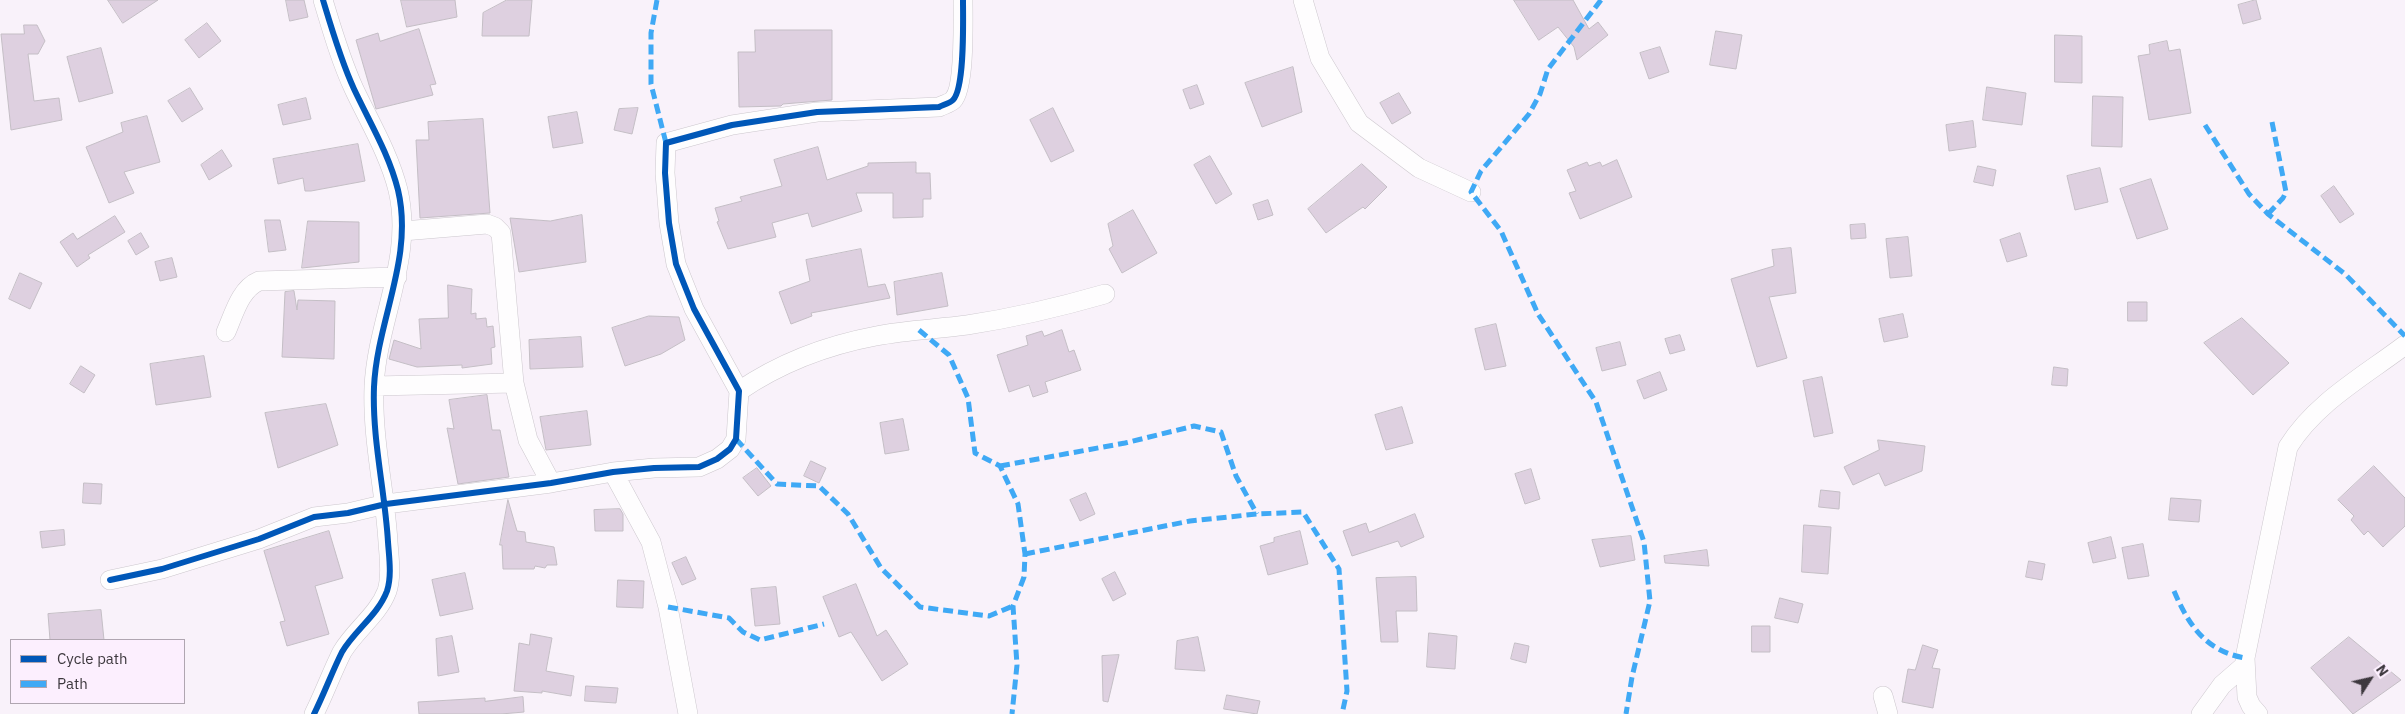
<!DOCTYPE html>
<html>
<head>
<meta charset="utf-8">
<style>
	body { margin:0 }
	#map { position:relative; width:2405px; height:714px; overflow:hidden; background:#f9f2fa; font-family:"IBM Plex Sans",sans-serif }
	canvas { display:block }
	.legend { position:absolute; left:10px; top:639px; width:175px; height:65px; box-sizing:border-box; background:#fceffe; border:1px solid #b0a6b1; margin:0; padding:6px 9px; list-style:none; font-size:15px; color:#3d383e }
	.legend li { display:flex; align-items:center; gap:10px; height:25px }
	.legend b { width:25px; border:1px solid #b0a6b1 }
	.north { position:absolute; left:2345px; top:654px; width:50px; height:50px; -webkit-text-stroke:4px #fceffe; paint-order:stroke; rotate:55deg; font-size:14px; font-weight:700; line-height:20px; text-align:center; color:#3d383e }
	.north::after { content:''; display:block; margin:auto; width:18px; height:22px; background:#3d383e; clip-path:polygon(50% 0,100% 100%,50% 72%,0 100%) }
</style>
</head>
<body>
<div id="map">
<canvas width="2405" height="714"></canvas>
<ul class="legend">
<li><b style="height:6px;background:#0057b8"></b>Cycle path</li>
<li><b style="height:6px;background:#3fa9f5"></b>Path</li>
</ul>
<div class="north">N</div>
</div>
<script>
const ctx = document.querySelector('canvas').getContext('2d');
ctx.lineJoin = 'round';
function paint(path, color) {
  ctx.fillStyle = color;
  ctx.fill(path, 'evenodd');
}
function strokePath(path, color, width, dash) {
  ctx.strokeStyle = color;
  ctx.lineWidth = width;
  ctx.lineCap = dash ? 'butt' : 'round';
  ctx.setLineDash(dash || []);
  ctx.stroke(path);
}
const building = new Path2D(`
	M108 0H158L123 23Z
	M286 0H304L308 17 290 21Z
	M401 0H455L457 17 407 27Z
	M507 0H532L529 36H482L483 13Z
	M1514 0H1573L1589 29 1598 22 1608 35 1577 60 1574 47 1558 27 1539 40Z
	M2256 0 2261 19 2243 24 2238 5Z
	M207 23 221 41 199 58 185 40Z
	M24 25H37L45 41 38 54H28L34 101 59 98 62 120 11 130 1 34H24Z
	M419 29 436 84 430 85 433 95 376 109 356 40 378 33 380 41Z
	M755 30H832V100L783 104 781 106 739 107 738 52H755Z
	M1716 31 1742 35 1736 69 1710 65Z
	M2055 35 2082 36V83L2055 82Z
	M2167 41 2169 51 2180 49 2191 113 2149 120 2138 56 2150 54 2149 45Z
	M1660 47 1669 72 1649 79 1640 53Z
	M101 48 113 93 79 102 67 57Z
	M1293 67 1302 112 1262 127 1245 83Z
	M1197 85 1204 104 1190 109 1183 90Z
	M1987 87 2026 93 2022 125 1983 120Z
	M190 88 203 109 182 122 168 101Z
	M1399 93 1411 113 1392 124 1380 103Z
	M2093 96 2123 97 2122 147 2092 146Z
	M306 98 311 119 283 125 278 105Z
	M638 108 632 134 614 130 619 109Z
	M1053 108 1074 151 1051 162 1030 120Z
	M577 112 583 143 553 148 548 117Z
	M147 116 160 162 124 172 134 193 109 203 86 147 123 132 121 123Z
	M483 119 490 213 420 218 416 140H429L428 122Z
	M1973 121 1976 147 1949 151 1946 125Z
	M358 144 365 181 311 191H305L303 178 278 184 273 159Z
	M818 147 827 180 868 166V163L916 162V173H930L931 199H923V217L893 218V193H856L862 211 812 227 808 213 772 223 776 237 728 249 717 222 719 221 715 208 742 201 740 197 782 186 774 160Z
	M222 150 232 166 209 180 201 165Z
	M1210 156 1232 194 1216 204 1194 165Z
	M1617 160 1632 197 1580 219 1569 193 1576 191 1567 170 1587 162 1589 166 1600 162 1602 166Z
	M1362 164 1387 187 1365 209 1363 207 1326 233 1308 209Z
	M1978 166 1996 170 1993 186 1974 182Z
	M2100 168 2108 202 2075 210 2067 176Z
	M2151 179 2168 229 2137 239 2120 189Z
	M2334 186 2354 214 2340 223 2321 196Z
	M1268 200 1273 215 1258 220 1253 205Z
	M1133 210 1157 253 1122 273 1109 249 1113 246 1108 224Z
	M582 215 586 262 519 272 510 218 550 221Z
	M115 216 125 232 88 255 90 258 77 267 60 242 73 233 77 239Z
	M265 220H280L286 250 269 252Z
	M308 221 359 222V262L302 268Z
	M1865 224 1866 238 1851 239 1850 225Z
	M141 233 149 247 136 255 128 241Z
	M2020 233 2027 256 2007 262 2000 240Z
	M1908 237 1912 276 1890 278 1886 239Z
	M1791 248 1796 293 1769 297 1787 358 1757 367 1731 279 1774 266 1772 250Z
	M861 249 868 287 885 284 890 298 811 313 812 316 791 324 779 292 810 281 806 260Z
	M172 258 177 277 160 281 155 262Z
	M20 273 42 283 30 309 9 299Z
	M942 273 948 306 897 315 894 282Z
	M448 285 472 289 471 314 476 313V319L486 318 487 327 493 326 495 347 491 348 492 364 462 368V365L417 367 389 359 394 340 421 349 419 319 448 318Z
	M294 291 297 310 298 300 335 301 334 359 282 357 285 292Z
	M2128 302H2147V321H2128Z
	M1903 314 1908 337 1884 342 1879 319Z
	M649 316 679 317 685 340 661 354 625 366 612 328Z
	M2242 318 2289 363 2253 395 2204 343Z
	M1496 324 1506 366 1485 370 1475 329Z
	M1062 330 1069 352 1074 350 1081 370 1045 382 1048 392 1033 397 1029 385 1009 392 997 355 1028 345 1026 336 1042 331 1044 336Z
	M1680 335 1685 350 1670 354 1665 339Z
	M581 337 583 367 530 369 529 340Z
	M1620 342 1626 365 1602 371 1596 348Z
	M204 356 211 397 156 405 150 364Z
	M81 366 95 375 84 393 70 384Z
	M2054 367 2068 369 2067 386 2052 385Z
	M1660 372 1667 390 1644 399 1637 381Z
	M1822 377 1833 433 1814 437 1803 381Z
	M487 395 492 430H500L509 477 458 484 447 428 454 429 449 400Z
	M326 404 338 445 278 468 265 413Z
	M1402 407 1413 443 1386 450 1375 415Z
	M587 411 591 445 546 450 540 417Z
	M903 419 909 450 885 454 880 423Z
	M1878 440 1925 446 1922 471 1885 486 1879 473 1853 485 1844 467 1879 450Z
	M811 461 826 468 819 483 804 476Z
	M2374 466 2405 498V526L2383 547 2368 531 2364 535 2351 520 2354 516 2338 500Z
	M757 468 771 486 758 496 743 478Z
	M1531 469 1540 499 1525 504 1515 474Z
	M84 483 102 484 101 504 83 503Z
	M1821 490 1840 492 1839 509 1819 507Z
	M1086 493 1095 514 1080 521 1070 500Z
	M2171 498 2201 500 2199 522 2169 520Z
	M508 500 517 531 525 532 526 542 554 547 557 565H547L545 568 535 566 534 569H503L502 545H500Z
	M620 509 623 514V531H595L594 510Z
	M1415 514 1424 537 1401 547 1398 541 1352 556 1343 531 1366 523 1369 532Z
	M1804 525 1831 527 1828 574 1802 572Z
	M64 530 65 545 42 548 40 532Z
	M329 531 343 578 315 586 329 634 287 646 280 622 285 621 264 551Z
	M1300 531 1308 564 1268 575 1260 546 1274 542V538Z
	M1631 536 1635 560 1600 567 1592 540Z
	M2111 537 2116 558 2093 563 2088 543Z
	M2143 544 2149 576 2128 579 2122 548Z
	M1707 550 1709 566 1665 563 1664 556Z
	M686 557 696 579 682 585 672 563Z
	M2029 561 2045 564 2042 580 2026 577Z
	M1115 572 1126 594 1113 601 1102 579Z
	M465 573 473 609 440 616 432 580Z
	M1416 577 1417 611H1396L1398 642H1381L1376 578Z
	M618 580 644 581 643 608 617 607Z
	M856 584 877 636 886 630 908 664 882 681 851 632 839 637 823 597Z
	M776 587 780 624 755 626 751 589Z
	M1780 598 1803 604 1798 623 1775 618Z
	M101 610 104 640H50L48 614Z
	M1752 626H1770V652H1752Z
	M1429 633 1457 636 1455 669 1427 667Z
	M531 634 552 638 546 671 574 676 571 696 542 691V693L514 691 519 643 529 645Z
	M452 636 459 672 438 676 436 639Z
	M1198 637 1205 671 1175 669 1177 641Z
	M2349 637 2401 680 2353 714 2311 668Z
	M1515 643 1529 646 1526 663 1511 659Z
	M1923 645 1938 650 1932 668 1940 669 1933 708 1902 702 1908 669 1915 670Z
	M1119 655 1108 702 1103 701 1102 656Z
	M586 686 618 688 616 703 585 701Z
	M1227 695 1260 701 1257 714 1224 709Z
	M523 697 524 712 501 714H419L418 702 485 698V701Z`);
const street = new Path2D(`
	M1303 0 1320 58 1359 123 1419 168 1471 192
	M403 231 487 224 495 227 501 233 514 383
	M226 332C234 314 240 289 259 281L397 277
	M374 386 514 383 528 440 551 483
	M739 391C780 363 828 345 876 336 906 330 937 329 967 325 1013 318 1060 307 1105 294
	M613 472 651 542 668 607 688 714
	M110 580 162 569 191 560 259 539 314 517 348 513 386 504 551 483 613 472 654 468 699 467 717 459 730 449 736 439 739 391 694 309 676 264 669 223 665 173 666 143 732 125 817 112 939 107C943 105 950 103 953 100 965 88 963 19 963 0
	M1883 696 1888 714
	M314 714C324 694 332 672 342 652 355 630 378 615 387 591 392 576 389 557 388 542 385 491 372 439 374 387 377 320 414 258 398 190 389 154 370 123 354 89 341 61 332 30 323 0
	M2201 714 2222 685 2245 665
	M2258 714 2251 706 2247 697 2245 658 2288 447C2315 403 2364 376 2405 345`);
const quiet = new Path2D(`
	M657 0 651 33V84L666 143
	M1601 0 1548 69 1540 94 1529 114 1481 171 1471 192 1501 231 1538 314 1596 402 1644 542 1650 601 1632 677 1626 714
	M2205 125 2249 194 2268 214 2345 274 2405 336
	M2268 214 2283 198 2286 192 2272 122
	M919 330 949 355 968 398 975 453 1000 466 1018 504 1025 554 1024 577 1013 606 1017 665 1012 714
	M736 439 777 484 819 486 848 514 881 568 920 607 989 616 1013 606
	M1000 466 1125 443 1194 426 1221 432 1236 476 1257 514
	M1025 554 1190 521 1257 514 1303 512 1339 569 1347 691 1342 714
	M2174 591C2189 626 2206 651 2245 658
	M668 607 729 618 743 632 760 640 824 624`);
const cycleway = new Path2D(`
	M110 580 162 569 191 560 259 539 314 517 348 513 386 504 551 483 613 472 654 468 699 467 717 459 730 449 736 439 739 391 694 309 676 264 669 223 665 173 666 143 732 125 817 112 939 107C943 105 950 103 953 100 965 88 963 19 963 0
	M314 714C324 694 332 672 342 652 355 630 378 615 387 591 392 576 389 557 388 542 385 491 372 439 374 387 377 320 414 258 398 190 389 154 370 123 354 89 341 61 332 30 323 0`);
paint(building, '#ded0e0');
strokePath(building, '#c4bec5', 1);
strokePath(street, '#ccc7cd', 20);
strokePath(street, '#fefdfe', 19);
strokePath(quiet, '#3fa9f5', 5, [10, 5]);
strokePath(cycleway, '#0057b8', 6);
</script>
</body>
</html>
